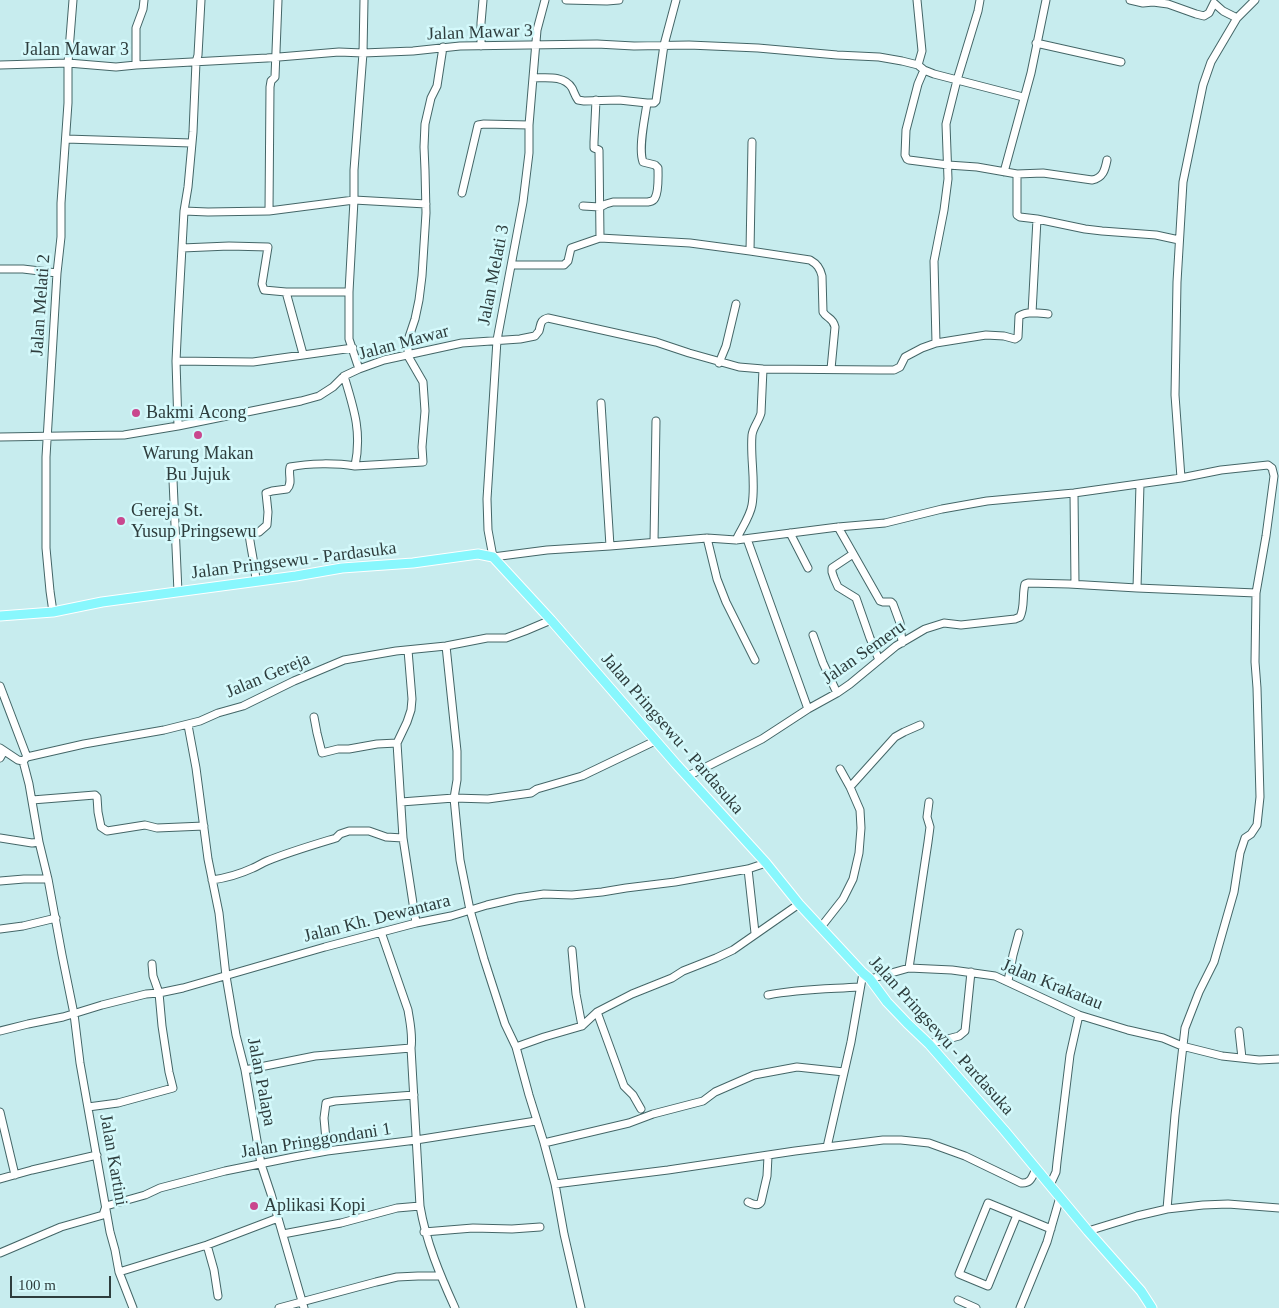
<!DOCTYPE html>
<html>
<head>
<meta charset="utf-8">
<style>
	body { margin:0 }
	#map { position:relative; width:1279px; height:1308px; overflow:hidden; background:#c7ecee; font-family:"Times New Roman",serif }
	canvas { display:block }
	.scale { position:absolute; left:10px; top:1276px; width:101px; height:22px; box-sizing:border-box; border:2px solid #2e3d3d; border-top:0; padding-left:6px; font-size:15px; line-height:18px; white-space:nowrap; color:#2e3d3d; -webkit-text-stroke:4px #d4f9fb; paint-order:stroke }
</style>
</head>
<body>
<div id="map">
<canvas width="1279" height="1308"></canvas>
<div class="scale">100 m</div>
</div>
<script>
const ctx = document.querySelector('canvas').getContext('2d');
ctx.lineJoin = 'round';
function strokePath(path, color, width, dash) {
  ctx.strokeStyle = color;
  ctx.lineWidth = width;
  ctx.lineCap = dash ? 'butt' : 'round';
  ctx.setLineDash(dash || []);
  ctx.stroke(path);
}
function write(font, color, halo, rows, align = 'center') {
  ctx.font = font + ' "Times New Roman",serif';
  ctx.lineWidth = 5;
  ctx.setLineDash([]);
  ctx.textBaseline = 'middle';
  ctx.strokeStyle = halo;
  ctx.fillStyle = color;
  for (const [text, x, y, turn = 0] of rows) {
    ctx.save();
    ctx.translate(x, y);
    ctx.rotate((+turn || 0) * Math.PI / 180);
    ctx.textAlign = isNaN(turn) ? turn : align;
    if (halo) ctx.strokeText(text, 0, 0);
    ctx.fillText(text, 0, 0);
    ctx.restore();
  }
}
const minor = new Path2D(`
	M545 0 537 30 529 125V153L523 202 497 340 487 499 488 530 493 557 547 550 610 546 707 538 736 540 838 527 885 523 942 509 987 501 1074 493 1181 478 1221 470 1268 465 1272 468 1274 476 1266 536 1256 593 1255 662 1257 688 1260 797 1257 825 1251 834 1245 838 1240 853 1234 892 1214 962 1199 992 1185 1028 1175 1115 1167 1209
	M566 0 607 1 619 0
	M917 0 922 51 918 65
	M1130 0 1143 3 1153 2 1168 4 1196 14 1204 16 1209 13 1214 3 1223 11 1237 18
	M1036 43 1121 62
	M481 46V23L483 0
	M0 65 68 63 116 67 136 65 267 58 339 52 363 53 413 51 460 46 597 44 634 46 689 45 758 48 837 55 879 57 902 61 918 65 924 70 934 74 1023 97
	M136 65V28L143 9 144 0
	M924 70 918 84 906 130 905 155 907 159 909 160 948 165 977 167 1017 174 1043 173 1092 180C1103 178 1105 170 1107 160
	M533 78C546 78 564 75 572 88 574 92 575 96 578 100L584 101 619 100 647 103H654L656 101 664 45 676 0
	M596 100 594 142V148L599 150 600 238
	M66 139 191 143
	M1004 172 1031 73 1046 0
	M1017 174V215L1020 217 1037 219 1085 229 1102 231 1156 235 1179 240
	M462 193 478 125 484 124 529 125
	M583 206 600 207 606 204 613 202H648C651 201 653 202 655 198 659 191 658 176 658 168L655 165 643 162C638 148 645 118 647 103
	M184 211 208 212 269 211 354 200 426 204
	M269 211 270 87 271 81 275 77 278 0
	M182 248 229 246 268 247 262 284 264 290 286 292H349
	M750 251 752 142
	M512 265H564L568 261 571 248 600 238 690 243 750 251 810 260C817 264 820 268 822 276L823 312C827 319 833 317 835 327L831 369
	M0 269H23L57 273
	M286 292 303 354
	M1032 313 1037 219
	M936 343 934 261 944 210 948 179 946 124 957 80 978 11 980 0
	M176 361 253 362 353 348
	M719 363 726 346 736 304
	M359 369 349 339V292L354 200V170L363 53 364 0
	M344 376C354 409 362 432 355 466
	M601 403 610 546
	M178 426 176 361 178 319 184 211 188 187 193 132 196 62 198 55 201 0
	M0 437 124 435 178 426 301 401 319 396 333 387 344 376 359 369 384 360 462 343 520 339 535 336C535 336 539 331 539 331 541 324 540 320 548 318L656 342 689 353 739 367 763 369 880 370H894L900 367 905 357 922 348 936 343 986 335 1004 336 1015 339 1018 337 1019 316C1028 311 1038 313 1048 314
	M1181 478 1175 395 1177 282 1183 182 1203 85 1211 62 1237 18 1255 0
	M173 480 178 592
	M1074 493 1075 584
	M838 527 880 601 883 602H891L893 604 900 623 902 643
	M790 533 808 568
	M707 538 717 579 726 602 755 660
	M747 539 808 709
	M736 540C741 529 750 517 752 505 756 482 750 458 752 435 753 427 759 421 761 413L763 369
	M654 542 656 421
	M853 554 832 568V572L834 578 838 587 856 598 870 638 879 660
	M256 581C255 565 251 550 249 534L259 532 267 525 268 512 266 493 272 491 287 489C293 483 288 475 290 467 309 463 337 463 355 466L423 462 422 447 425 411 423 382 408 356V340L415 319 419 300 422 276 426 213 425 170 424 147 425 124 431 98 437 86 443 47
	M1137 588 1140 484
	M53 612 50 591 46 548V457L57 273 61 237V203L68 103V63L73 0
	M813 635 823 663 837 693
	M446 646 457 751V780L454 798 460 860 470 910 484 959 505 1024 516 1047 529 1095 544 1143 555 1184 564 1234 581 1308
	M408 650 412 699 411 710 407 722 397 743 403 838 416 923
	M0 686 27 757
	M314 717 317 733 322 753 338 749H349L377 744 397 743
	M188 725 196 768 208 859 219 913 226 976 236 1035 245 1070 261 1164 271 1194 304 1308
	M0 748 18 760 23 761
	M0 758 4 751
	M23 761 29 784 39 842 48 879 62 955 74 1014 80 1063 110 1232 115 1250 119 1272 133 1308
	M23 761 27 757 84 744 164 730 200 721 218 713 243 706 294 681 344 660 396 651 446 646 487 638H506L525 631 551 620
	M688 776 762 739 808 709 837 693 850 684 896 646 925 629 944 623 961 625 1015 619 1020 617C1025 607 1022 595 1025 584L1028 583 1069 584 1137 588 1256 593
	M850 787 895 737 904 732 920 725
	M32 800 95 795 97 797 98 812 101 827 107 831 145 825 157 828 204 826
	M401 802 454 798 488 799 531 793 537 789 582 776 655 741
	M0 838 32 843 39 842
	M748 869 755 933
	M212 880C226 878 240 874 253 868 258 866 262 863 267 861 289 852 313 845 336 838L340 834 349 831H369L386 837 403 838
	M0 881 24 879H48
	M821 927 843 899 853 879 859 853 861 828 860 810 850 787 840 769
	M0 929 23 926 56 918
	M381 932 408 1010C410 1023 413 1035 411 1048L420 1206C426 1242 440 1275 455 1308
	M572 950 576 994 582 1026
	M909 968 928 842 930 827 927 817 929 802
	M870 979 909 968 952 970 995 976 1079 1015 1128 1030 1163 1038 1182 1046 1222 1056 1259 1060 1279 1059
	M1008 981 1013 955 1019 933
	M768 995C798 989 829 989 859 987
	M597 1012 624 1086 633 1095 641 1109
	M0 1031 28 1024 63 1017 102 1005 146 994 159 993 183 988 325 947 416 923 451 916 487 905 517 898 544 894 572 895 602 892 626 888 675 882 748 869 766 863
	M1239 1031 1242 1058
	M929 1044 959 1036 965 1031 971 972
	M516 1047 544 1037 582 1026 597 1012 632 994 672 978 683 971 716 958 733 950 799 904
	M245 1070 315 1056 411 1048
	M88 1107 118 1103 173 1088 169 1072 162 1026 159 993 153 976 152 964
	M0 1112 15 1175
	M544 1143 629 1123 653 1114 703 1101 715 1092 754 1075 797 1067 844 1072
	M827 1147 851 1042 863 973
	M327 1151 324 1118 326 1103 335 1101 414 1095
	M0 1179 32 1170 97 1155
	M555 1184 668 1170 795 1151 883 1140H901L929 1143 965 1156 1021 1183C1031 1184 1032 1177 1036 1169
	M1050 1185 1056 1172 1057 1162 1070 1055 1079 1015
	M748 1202C752 1204 758 1207 761 1202L767 1176 768 1156
	M1017 1215 988 1286 959 1274 988 1203 1051 1229
	M1088 1231 1137 1216 1167 1209 1203 1205 1228 1204 1279 1208
	M424 1232 473 1228 512 1229 540 1227
	M283 1234 341 1223 397 1208 420 1206
	M207 1245 214 1270 218 1296
	M0 1253 61 1227 103 1215 106 1206 145 1195 160 1188 225 1171 294 1157 327 1151 416 1140 536 1121
	M119 1272 207 1245 278 1218
	M958 1300 976 1308
	M279 1308 376 1282 397 1277 418 1276H440
	M1020 1308 1047 1242 1060 1197`);
const major = new Path2D(`
	M0 616 53 612 102 602 296 576 342 568 413 563 478 554 493 557 551 620 676 764 766 863 799 904 863 973 870 979 887 1002 907 1023 929 1044 1004 1130 1088 1231 1141 1291 1152 1308`);
const markers = [
	[136,413,5,"#c9478e"],
	[198,435,5,"#c9478e"],
	[121,521,5,"#c9478e"],
	[254,1206,5,"#c9478e"]
];
const streetNames = [
	["Jalan Mawar 3",480,33,-2],
	["Jalan Mawar 3",76,50],
	["Jalan Melati 3",494,275,-79],
	["Jalan Melati 2",41,305,-86],
	["Jalan Mawar",404,343,-15],
	["Jalan Pringsewu - Pardasuka",294,561,-7],
	["Jalan Semeru",864,653,-35],
	["Jalan Gereja",268,676,-23],
	["Jalan Pringsewu - Pardasuka",672,734,49],
	["Jalan Kh. Dewantara",377,919,-14],
	["Jalan Krakatau",1052,985,22],
	["Jalan Pringsewu - Pardasuka",941,1036,48],
	["Jalan Palapa",261,1082,79],
	["Jalan Pringgondani 1",316,1141,-9],
	["Jalan Kartini",113,1160,80]
];
const poiNames = [
	["Bakmi Acong",146,413],
	["Warung Makan",198,454,"center"],
	["Bu Jujuk",198,475,"center"],
	["Gereja St.",131,511],
	["Yusup Pringsewu",131,532],
	["Aplikasi Kopi",264,1206]
];
strokePath(minor, '#446667', 9);
strokePath(major, '#fff', 11);
strokePath(minor, '#fff', 7);
strokePath(major, '#88f7fd', 9);
for (const [x, y, r, color] of markers) {
  const dot = new Path2D();
  dot.arc(x, y, r, 0, 2 * Math.PI);
  ctx.fillStyle = color;
  ctx.fill(dot);
  strokePath(dot, '#d4f9fb', 2);
}
write('18px', '#2e3d3d', '#d4f9fb', streetNames);
write('18px', '#2e3d3d', '#d4f9fb', poiNames, 'left');
</script>
</body>
</html>
